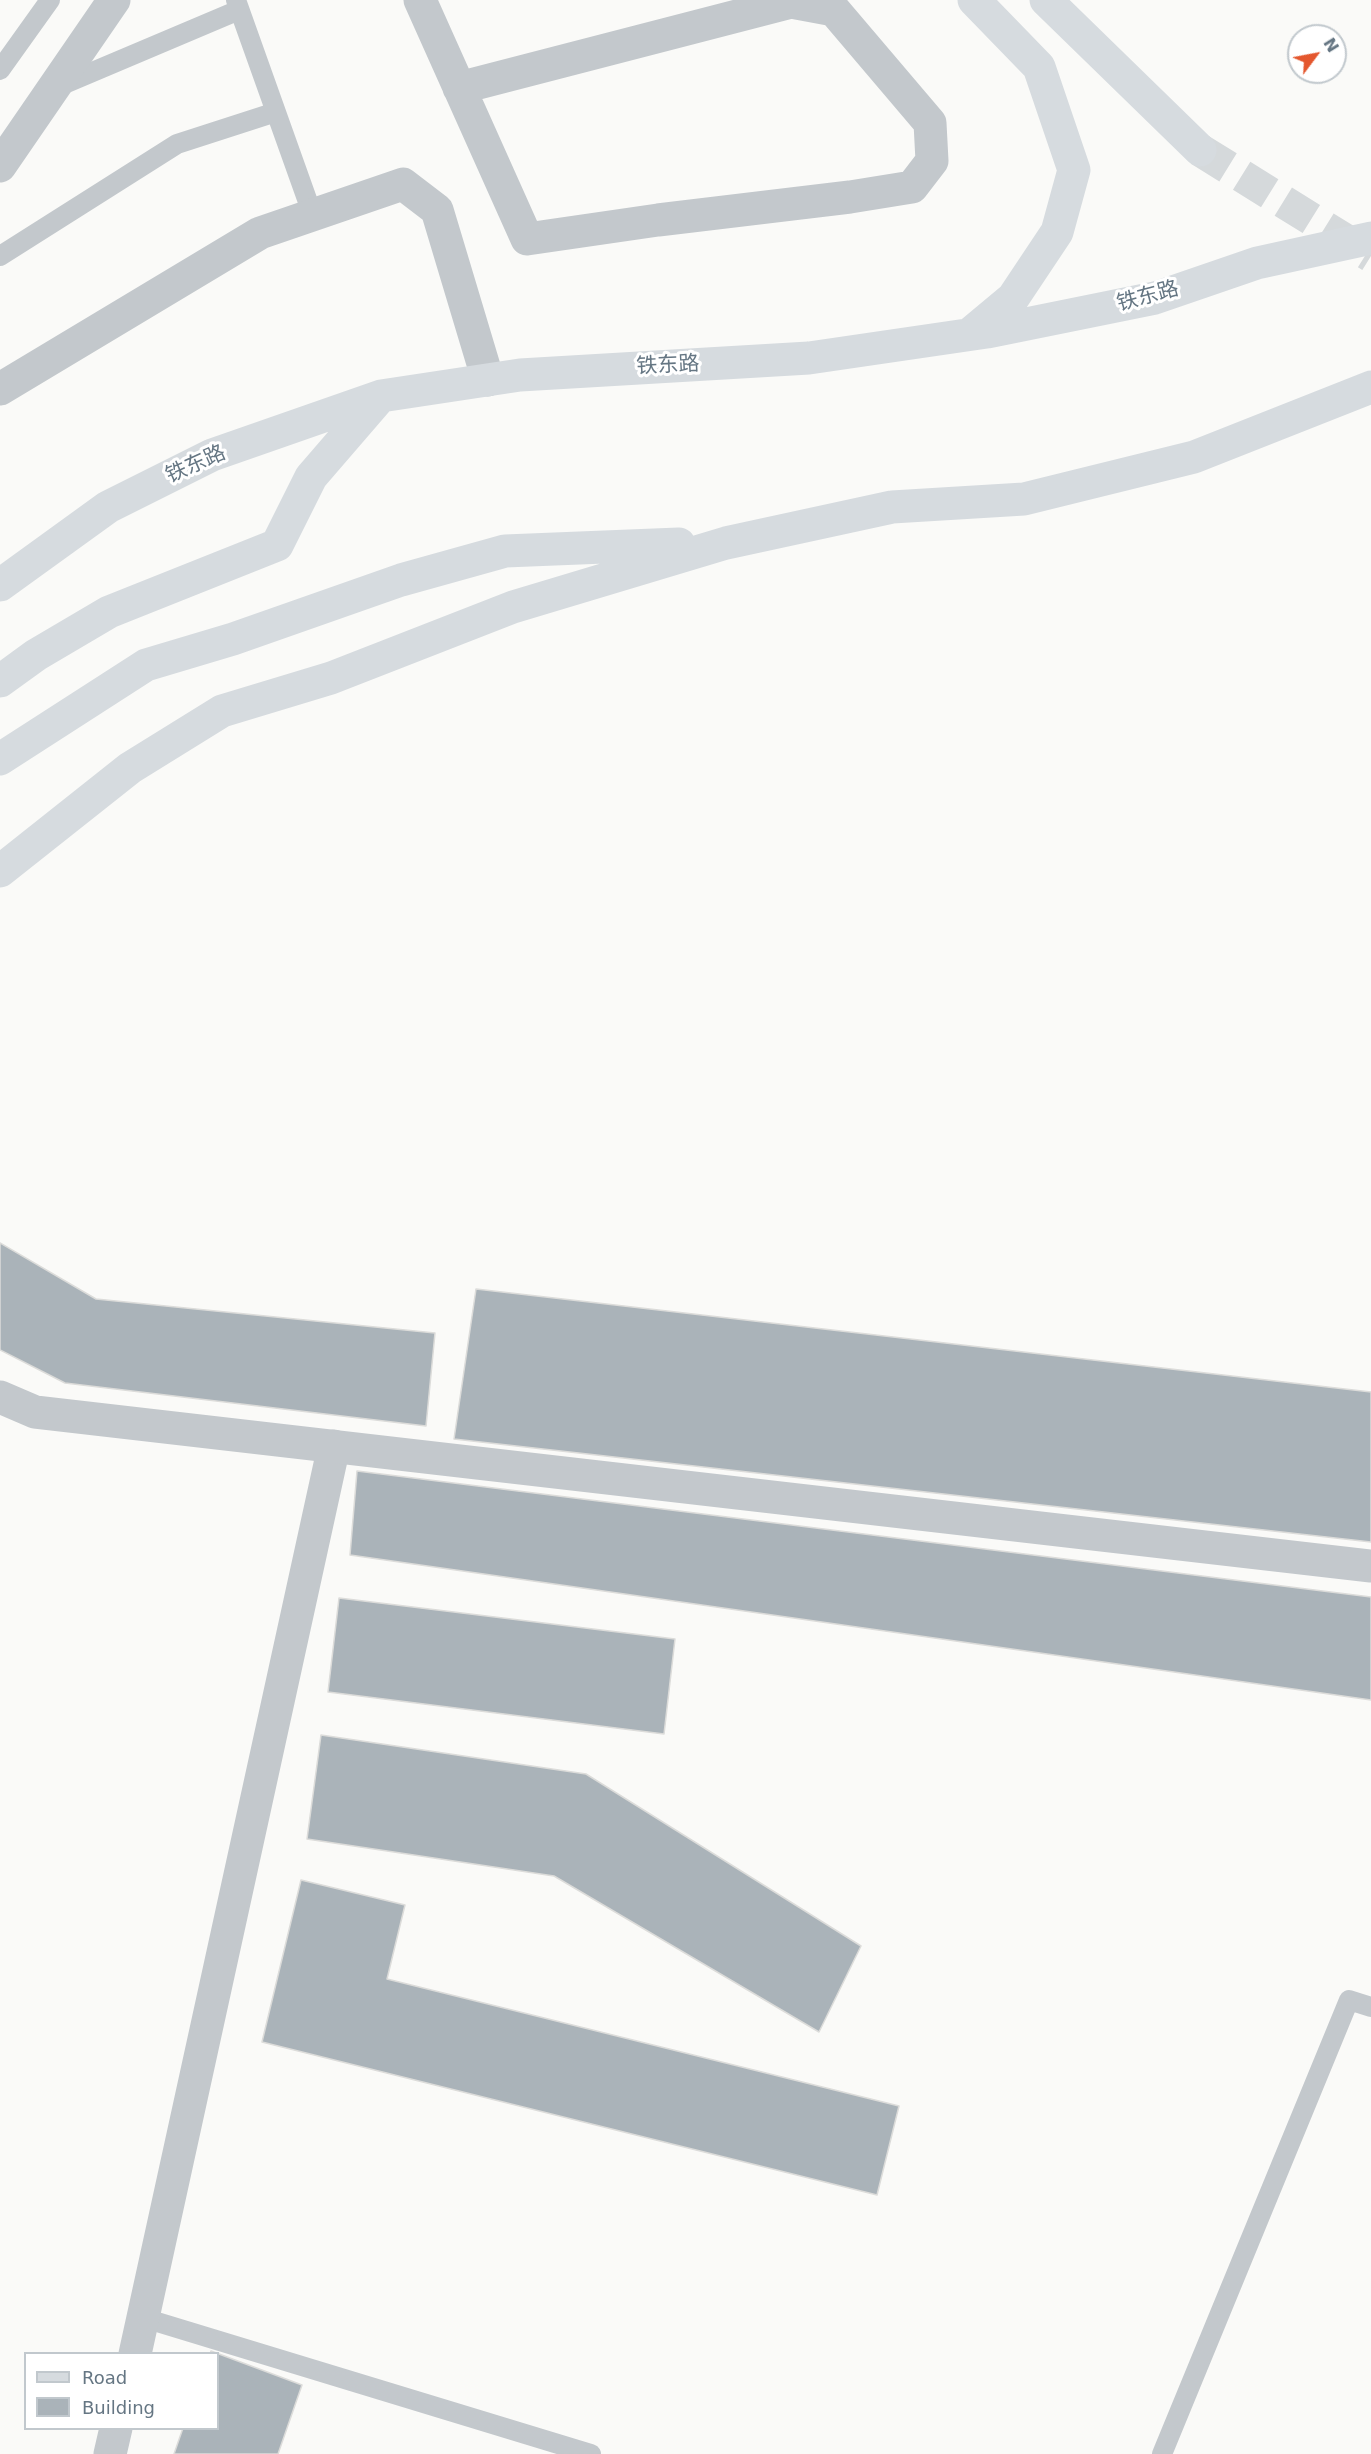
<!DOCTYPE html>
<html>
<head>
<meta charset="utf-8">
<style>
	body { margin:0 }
	#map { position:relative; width:1371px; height:2454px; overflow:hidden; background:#fafaf8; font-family:"DejaVu Sans",sans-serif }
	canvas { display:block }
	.legend { position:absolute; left:24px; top:2352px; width:195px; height:78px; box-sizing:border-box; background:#fff; border:2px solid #c1c8cd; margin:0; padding:8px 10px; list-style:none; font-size:18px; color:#657683 }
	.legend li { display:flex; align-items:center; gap:12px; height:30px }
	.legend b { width:30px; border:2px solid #c1c8cd }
	.north { position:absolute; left:1287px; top:24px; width:60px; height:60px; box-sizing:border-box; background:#fff; border:2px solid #c1c8cd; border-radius:50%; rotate:58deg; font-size:16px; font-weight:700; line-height:24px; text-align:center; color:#657683 }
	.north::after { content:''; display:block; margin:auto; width:21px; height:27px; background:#e4572e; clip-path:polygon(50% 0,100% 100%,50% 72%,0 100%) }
</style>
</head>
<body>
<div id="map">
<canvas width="1371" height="2454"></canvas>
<ul class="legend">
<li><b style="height:8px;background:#d6dbdf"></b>Road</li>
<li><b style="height:16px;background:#aab3b9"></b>Building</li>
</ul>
<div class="north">N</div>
</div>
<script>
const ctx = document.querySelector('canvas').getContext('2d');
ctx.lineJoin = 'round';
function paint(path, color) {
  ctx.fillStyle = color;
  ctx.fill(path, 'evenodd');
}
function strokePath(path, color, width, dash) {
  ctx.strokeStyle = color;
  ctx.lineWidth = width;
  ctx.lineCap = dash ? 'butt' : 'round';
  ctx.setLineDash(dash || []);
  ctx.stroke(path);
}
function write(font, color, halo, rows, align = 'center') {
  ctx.font = font + ' "DejaVu Sans","Noto Sans SC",sans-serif';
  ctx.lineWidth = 6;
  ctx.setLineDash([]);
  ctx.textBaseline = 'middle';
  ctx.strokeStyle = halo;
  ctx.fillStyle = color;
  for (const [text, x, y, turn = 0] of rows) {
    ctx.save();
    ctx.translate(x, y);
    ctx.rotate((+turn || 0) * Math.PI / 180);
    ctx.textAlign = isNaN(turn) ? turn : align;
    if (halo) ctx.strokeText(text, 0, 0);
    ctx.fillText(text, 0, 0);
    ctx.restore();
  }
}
const building = new Path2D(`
	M0 1243 96 1299 435 1333 426 1426 65 1383 0 1350Z
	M476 1289 1371 1392V1542L454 1439Z
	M357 1471 1371 1597V1700L350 1555Z
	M339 1598 675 1639 664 1734 328 1692Z
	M321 1735 586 1774 861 1946 819 2032 554 1876 307 1839Z
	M301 1880 405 1905 387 1979 899 2106 877 2195 262 2042Z
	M211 2351 302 2385 278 2454H174L183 2428H218V2354H210Z`);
const secondaryTunnel = new Path2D(`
	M1200 150 1371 256`);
const service = new Path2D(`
	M236 0 313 216
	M0 70 50 0
	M57 87 239 10
	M0 256 177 144 276 112
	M144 2318 591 2454
	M1162 2454 1349 2000 1371 2007`);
const minor = new Path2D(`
	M420 0 527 239 658 220 850 197 912 187 932 161 930 123 834 10 791 2 459 88
	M0 166 114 0
	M0 389 260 233 403 184 437 210 488 380
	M135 2354 334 1446
	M110 2454 116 2428`);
const tertiary = new Path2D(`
	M0 1397 35 1412 1371 1566`);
const secondary = new Path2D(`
	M1046 0 1200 150
	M971 333 1013 298 1057 232 1074 170 1039 67 974 0
	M0 585 108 507 212 455 381 396 520 375 809 358 987 332 1155 298 1257 263 1371 238
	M0 681 36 655 109 612 277 545 311 477 380 397
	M0 759 146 665 233 639 401 580 505 551 679 544
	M0 871 130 768 222 711 331 678 513 607 726 543 892 507 1024 499 1194 457 1371 387`);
const streetNames = [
	["铁东路",1148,297,-15],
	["铁东路",668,366,-3],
	["铁东路",196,465,-24]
];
paint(building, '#aab3b9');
strokePath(building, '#dcdcda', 1.5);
strokePath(secondaryTunnel, '#d5d9db', 33, [33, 16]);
strokePath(service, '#c3c8cc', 20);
strokePath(minor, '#c3c8cc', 33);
strokePath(tertiary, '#c3c8cc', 33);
strokePath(secondary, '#d6dbdf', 33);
write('21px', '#657683', '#fff', streetNames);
</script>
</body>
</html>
